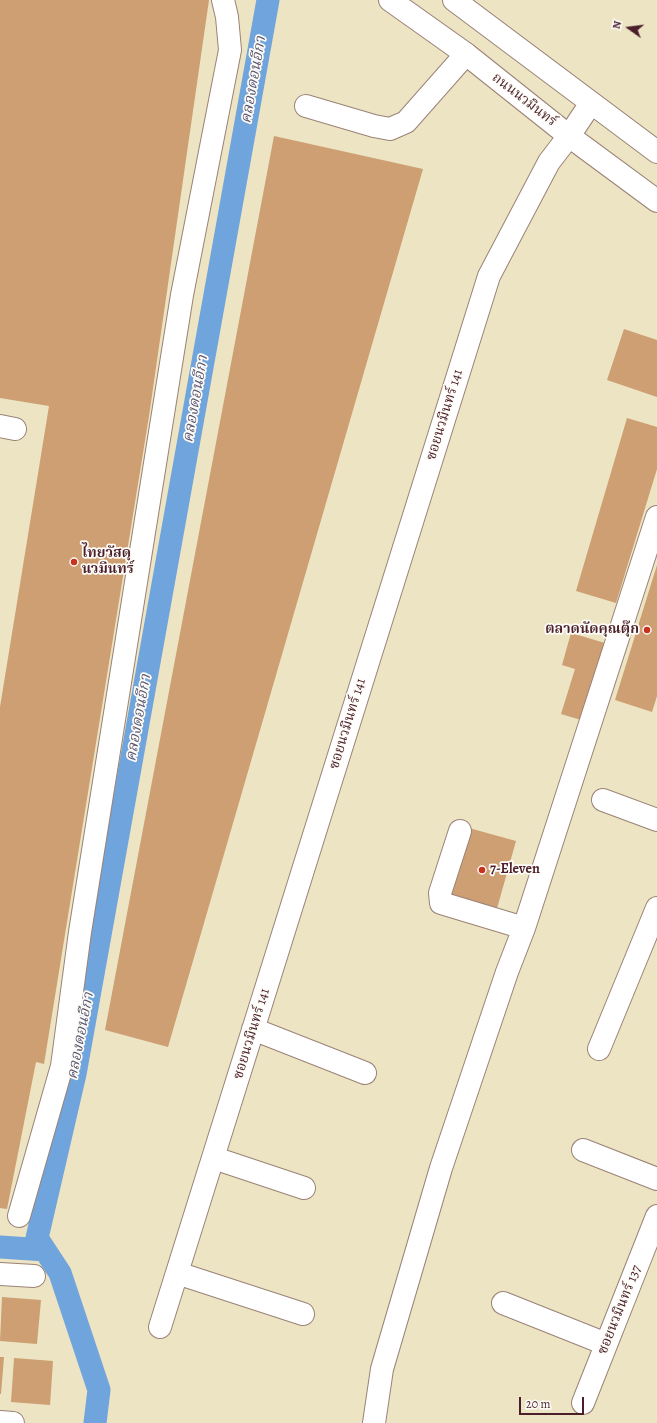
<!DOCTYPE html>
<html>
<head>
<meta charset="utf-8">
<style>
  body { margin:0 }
  #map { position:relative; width:657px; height:1423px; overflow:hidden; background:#ece4c3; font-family:Alegreya,serif }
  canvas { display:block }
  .north { position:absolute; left:609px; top:8px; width:40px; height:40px; -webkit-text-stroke:3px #fdfcf7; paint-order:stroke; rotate:284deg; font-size:11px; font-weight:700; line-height:16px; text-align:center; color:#4a1f2b }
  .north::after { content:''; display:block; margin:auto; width:14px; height:18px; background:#4a1f2b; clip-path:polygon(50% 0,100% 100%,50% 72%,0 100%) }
  .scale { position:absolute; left:519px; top:1397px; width:65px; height:18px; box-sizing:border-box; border:2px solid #4a1f2b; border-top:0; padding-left:5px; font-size:12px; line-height:14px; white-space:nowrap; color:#4a1f2b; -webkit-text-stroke:3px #fdfcf7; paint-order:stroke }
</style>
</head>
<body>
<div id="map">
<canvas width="657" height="1423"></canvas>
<div class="north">N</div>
<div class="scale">20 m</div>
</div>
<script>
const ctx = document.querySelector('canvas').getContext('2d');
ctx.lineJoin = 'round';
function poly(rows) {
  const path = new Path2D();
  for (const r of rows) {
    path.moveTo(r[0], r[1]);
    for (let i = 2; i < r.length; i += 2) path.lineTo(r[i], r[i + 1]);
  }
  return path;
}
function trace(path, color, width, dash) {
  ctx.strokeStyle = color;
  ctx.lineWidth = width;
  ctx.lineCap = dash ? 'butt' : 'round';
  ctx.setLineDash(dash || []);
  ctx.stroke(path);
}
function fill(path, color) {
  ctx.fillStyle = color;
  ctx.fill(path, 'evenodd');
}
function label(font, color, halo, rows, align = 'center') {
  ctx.font = font + ' Alegreya,"Noto Serif Thai",serif';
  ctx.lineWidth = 3.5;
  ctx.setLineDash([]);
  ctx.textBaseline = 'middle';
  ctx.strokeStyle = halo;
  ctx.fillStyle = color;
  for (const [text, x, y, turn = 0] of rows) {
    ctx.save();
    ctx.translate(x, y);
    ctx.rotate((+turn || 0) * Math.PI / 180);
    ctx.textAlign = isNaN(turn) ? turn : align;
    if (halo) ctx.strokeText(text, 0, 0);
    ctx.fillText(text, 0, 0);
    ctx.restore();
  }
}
trace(poly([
  [0,1247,45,1250],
  [95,1423,99,1390,60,1273,37,1238,75,1074,268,0]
]), '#6fa4dc', 23);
fill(poly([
  [0,0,209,0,149,416,44,1064,36,1062,7,1209,0,1208,0,707,49,406,0,398],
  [274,136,423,169,168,1047,105,1030],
  [624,329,657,340,657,397,607,380],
  [627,418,657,427,657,469,616,603,576,591],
  [657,565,657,696,652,712,615,700],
  [571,633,605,643,581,720,561,714,575,669,562,665],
  [469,828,516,841,496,912,449,898],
  [2,1297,41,1300,37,1344,0,1341],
  [0,1357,4,1357,1,1394,0,1394],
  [14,1358,53,1361,50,1405,11,1402]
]), '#cd9f72');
const minor = poly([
  [306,106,374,126,390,129,406,122,466,54],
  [0,426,15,429],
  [603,800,657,820],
  [460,831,440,893,441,903,524,928],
  [253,1029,365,1073],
  [599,1049,657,908],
  [583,1150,657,1179],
  [214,1158,304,1188],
  [19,1216,62,1066,80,932,182,295,230,50,227,17,223,0],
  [177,1273,303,1314],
  [0,1274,34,1276],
  [503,1303,606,1344],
  [160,1327,489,276,549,162,569,136],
  [583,1403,657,1216],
  [0,1422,13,1423],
  [374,1423,382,1369,441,1168,507,972,524,928,657,517]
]);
const major = poly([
  [390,0,466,54,569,136,657,201],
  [454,0,657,152],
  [569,136,591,103]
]);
trace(minor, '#9b8277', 24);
trace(major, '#9b8277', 24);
trace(minor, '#fff', 22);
trace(major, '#fff', 22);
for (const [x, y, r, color] of [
  [74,562,4,"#c8321e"],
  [647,630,4,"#c8321e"],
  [482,870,4,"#c8321e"]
]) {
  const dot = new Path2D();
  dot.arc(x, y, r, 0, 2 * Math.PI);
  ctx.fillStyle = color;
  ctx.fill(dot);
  trace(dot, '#fdfcf7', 1.5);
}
label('14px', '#4a1f2b', '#fdfcf7', [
  ["ถนนนวมินทร์",524,100,38],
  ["ซอยนวมินทร์ 141",445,415,-73],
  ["ซอยนวมินทร์ 141",348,724,-73],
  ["ซอยนวมินทร์ 141",252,1034,-73],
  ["ซอยนวมินทร์ 137",620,1310,-68]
]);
label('bold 14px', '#4a1f2b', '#fdfcf7', [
  ["ไทยวัสดุ",82,554],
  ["นวมินทร์",82,570],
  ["ตลาดนัดคุณตุ๊ก",639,630,"right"],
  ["7-Eleven",490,870]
], 'left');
label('italic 15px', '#595472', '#fdfcf7', [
  ["คลองดอนอีกา",254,80,-80],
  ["คลองดอนอีกา",196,399,-80],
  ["คลองดอนอีกา",139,718,-80],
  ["คลองดอนอีกา",81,1036,-79]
]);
</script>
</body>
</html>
